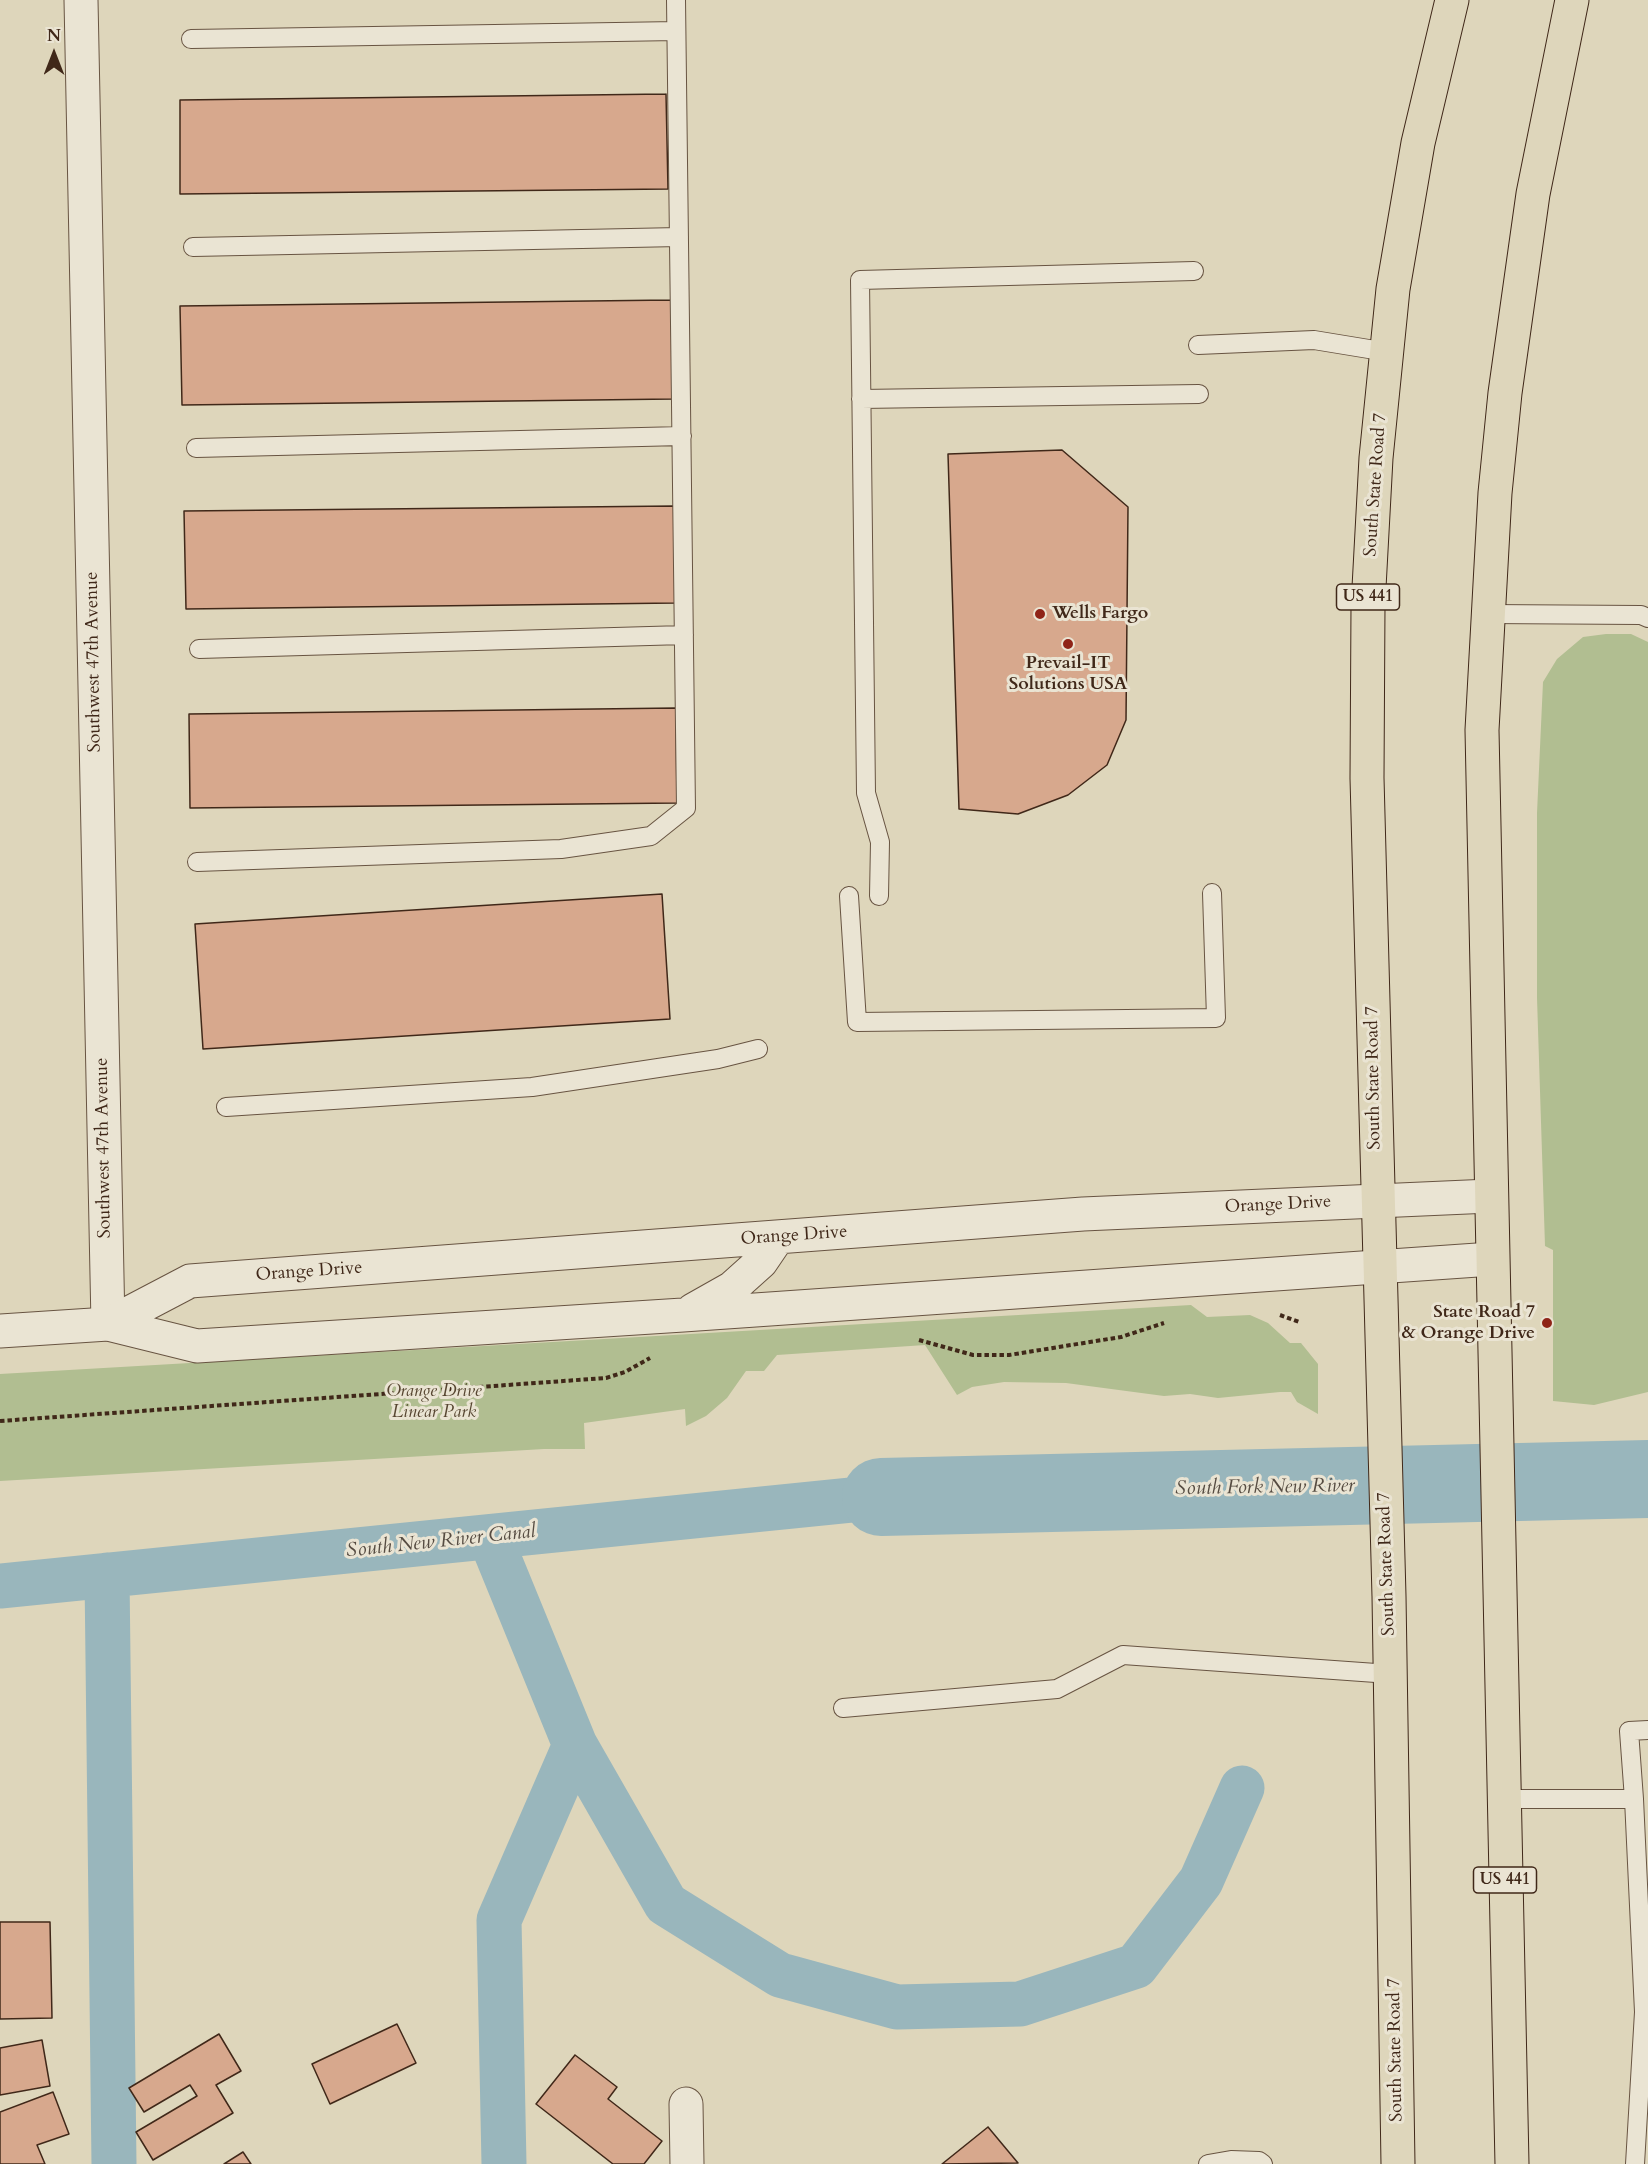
<!DOCTYPE html>
<html>
<head>
<meta charset="utf-8">
<style>
  body { margin:0 }
  #map { position:relative; width:1648px; height:2164px; overflow:hidden; background:#ded6bb; font-family:Cardo,serif }
  canvas { display:block }
  .north { position:absolute; left:24px; top:24px; width:60px; height:60px; -webkit-text-stroke:4px #eae4d3; paint-order:stroke; rotate:0deg; font-size:16px; font-weight:700; line-height:24px; text-align:center; color:#402819 }
  .north::after { content:''; display:block; margin:auto; width:21px; height:27px; background:#402819; clip-path:polygon(50% 0,100% 100%,50% 72%,0 100%) }
</style>
</head>
<body>
<div id="map">
<canvas width="1648" height="2164"></canvas>
<div class="north">N</div>
</div>
<script>
const ctx = document.querySelector('canvas').getContext('2d');
ctx.lineJoin = 'round';
function fill(path, color) {
  ctx.fillStyle = color;
  ctx.fill(path, 'evenodd');
}
function poly(rows) {
  const path = new Path2D();
  for (const r of rows) {
    path.moveTo(r[0], r[1]);
    for (let i = 2; i < r.length; i += 2) path.lineTo(r[i], r[i + 1]);
  }
  return path;
}
function trace(path, color, width, dash) {
  ctx.strokeStyle = color;
  ctx.lineWidth = width;
  ctx.lineCap = dash ? 'butt' : 'round';
  ctx.setLineDash(dash || []);
  ctx.stroke(path);
}
function label(font, color, halo, rows, align = 'center') {
  ctx.font = font + ' Cardo,serif';
  ctx.lineWidth = 6;
  ctx.setLineDash([]);
  ctx.textBaseline = 'middle';
  ctx.strokeStyle = halo;
  ctx.fillStyle = color;
  for (const [text, x, y, turn = 0] of rows) {
    ctx.save();
    ctx.translate(x, y);
    ctx.rotate((+turn || 0) * Math.PI / 180);
    ctx.textAlign = isNaN(turn) ? turn : align;
    if (halo) ctx.strokeText(text, 0, 0);
    ctx.fillText(text, 0, 0);
    ctx.restore();
  }
}
fill(poly([
  [1606,634,1631,634,1648,642,1648,1392,1594,1405,1553,1401,1553,1250,1545,1246,1537,998,1537,813,1543,682,1557,659,1583,637],
  [1191,1305,1207,1317,1250,1315,1268,1323,1290,1343,1301,1343,1318,1364,1318,1414,1297,1402,1291,1392,1280,1392,1218,1398,1190,1394,1164,1396,1066,1383,1004,1382,972,1387,957,1395,925,1345,777,1355,764,1371,746,1371,727,1398,706,1416,686,1426,685,1409,584,1423,585,1449,544,1449,0,1481,0,1374]
]), '#b1be91');
trace(poly([
  [490,1537,575,1745,499,1920,504,2164],
  [107,1575,114,2164],
  [0,1586,881,1497],
  [575,1745,666,1904,780,1975,897,2007,1020,2004,1136,1966,1201,1881,1242,1788]
]), '#99b6bc', 45);
trace(poly([
  [881,1497,1648,1479]
]), '#99b6bc', 78);
const building = poly([
  [666,94,668,189,180,194,180,100,666,94],
  [671,300,673,399,182,405,180,306,671,300],
  [1062,450,1128,507,1126,720,1107,765,1068,795,1018,814,959,809,948,454,1062,450],
  [674,506,675,603,186,609,184,511,674,506],
  [676,708,677,803,190,808,189,714,676,708],
  [662,894,670,1019,203,1049,195,924,662,894],
  [0,1922,50,1922,52,2018,0,2019,0,1922],
  [397,2024,416,2063,330,2104,312,2064,397,2024],
  [219,2034,241,2071,216,2085,233,2113,153,2160,136,2132,197,2096,190,2085,144,2112,129,2088,219,2034],
  [42,2040,50,2086,0,2095,0,2048,42,2040],
  [575,2055,617,2087,608,2099,662,2141,644,2164,613,2164,536,2104,575,2055],
  [53,2092,69,2134,37,2145,45,2164,0,2164,0,2112,53,2092],
  [988,2127,1018,2163,942,2164,988,2127],
  [243,2152,251,2164,224,2164,243,2152]
]);
fill(building, '#d7a88d');
trace(building, '#402819', 1.5);
const service = poly([
  [191,39,676,31],
  [193,247,679,237],
  [1198,345,1314,340,1387,352],
  [861,399,1199,394],
  [196,448,682,436],
  [1487,614,1641,615,1648,618],
  [199,649,684,635],
  [197,862,561,849,651,836,686,808,676,0],
  [849,896,857,1022,1216,1018,1212,893],
  [879,896,880,842,866,793,860,280,1194,271],
  [226,1107,532,1087,718,1059,758,1049],
  [843,1708,1057,1689,1123,1655,1390,1674],
  [1503,1799,1634,1799,1629,1731,1648,1730],
  [1634,1799,1644,2012,1635,2164],
  [1208,2164,1231,2160,1259,2161,1263,2164]
]);
const minor = poly([
  [81,0,108,1324],
  [686,2104,687,2164]
]);
const tertiary = poly([
  [693,1310,732,1288,761,1262,778,1237],
  [108,1324,190,1281,1083,1214,1490,1196],
  [0,1331,108,1324,197,1346,683,1315,1492,1259]
]);
const primary = poly([
  [1398,2164,1389,1596,1367,778,1368,606,1376,458,1393,289,1418,143,1452,0],
  [1512,2164,1482,730,1495,493,1505,393,1533,194,1572,0]
]);
trace(service, '#685442', 20);
trace(minor, '#685442', 35);
trace(tertiary, '#685442', 35);
trace(primary, '#402819', 35);
trace(poly([
  [1280,1315,1299,1322],
  [919,1340,973,1355,1009,1355,1121,1337,1164,1323],
  [0,1421,606,1378,625,1372,650,1358]
]), '#402819', 4, [4.5, 3]);
trace(service, '#eae4d3', 18);
trace(minor, '#eae4d3', 33);
trace(tertiary, '#eae4d3', 33);
trace(primary, '#ded6bb', 33);
for (const [x, y, r, color] of [
  [1040,614,6,"#8f2418"],
  [1068,644,6,"#8f2418"],
  [1547,1323,6,"#8f2418"]
]) {
  const dot = new Path2D();
  dot.arc(x, y, r, 0, 2 * Math.PI);
  ctx.fillStyle = color;
  ctx.fill(dot);
  trace(dot, '#eae4d3', 2);
}
for (const [x, y, w] of [
  [1368,597,63],
  [1505,1880,63]
]) {
  const box = new Path2D();
  box.roundRect(x - w / 2, y - 13, w, 26, 4.5);
  ctx.fillStyle = '#eae4d3';
  ctx.fill(box);
  trace(box, '#402819', 1.5);
}
label('bold 16px', '#402819', null, [
  ["US 441",1368,597],
  ["US 441",1505,1880]
]);
label('18px', '#402819', '#eae4d3', [
  ["South State Road 7",1376,485,-86],
  ["Southwest 47th Avenue",94,662,-91],
  ["South State Road 7",1374,1078,-91],
  ["Southwest 47th Avenue",104,1148,-91],
  ["Orange Drive",1278,1205,-3],
  ["Orange Drive",794,1236,-4],
  ["Orange Drive",309,1272,-4],
  ["South State Road 7",1387,1564,-92],
  ["South State Road 7",1396,2050,-91]
]);
label('bold 18px', '#402819', '#eae4d3', [
  ["Wells Fargo",1052,614],
  ["Prevail-IT",1068,664,"center"],
  ["Solutions USA",1068,685,"center"],
  ["State Road 7",1535,1313,"right"],
  ["& Orange Drive",1535,1334,"right"]
], 'left');
label('italic 18px', '#574631', '#eae4d3', [
  ["Orange Drive",434,1392],
  ["Linear Park",434,1413]
]);
label('italic 20px', '#564c42', '#eae4d3', [
  ["South Fork New River",1265,1488,-1],
  ["South New River Canal",441,1542,-6]
]);
</script>
</body>
</html>
